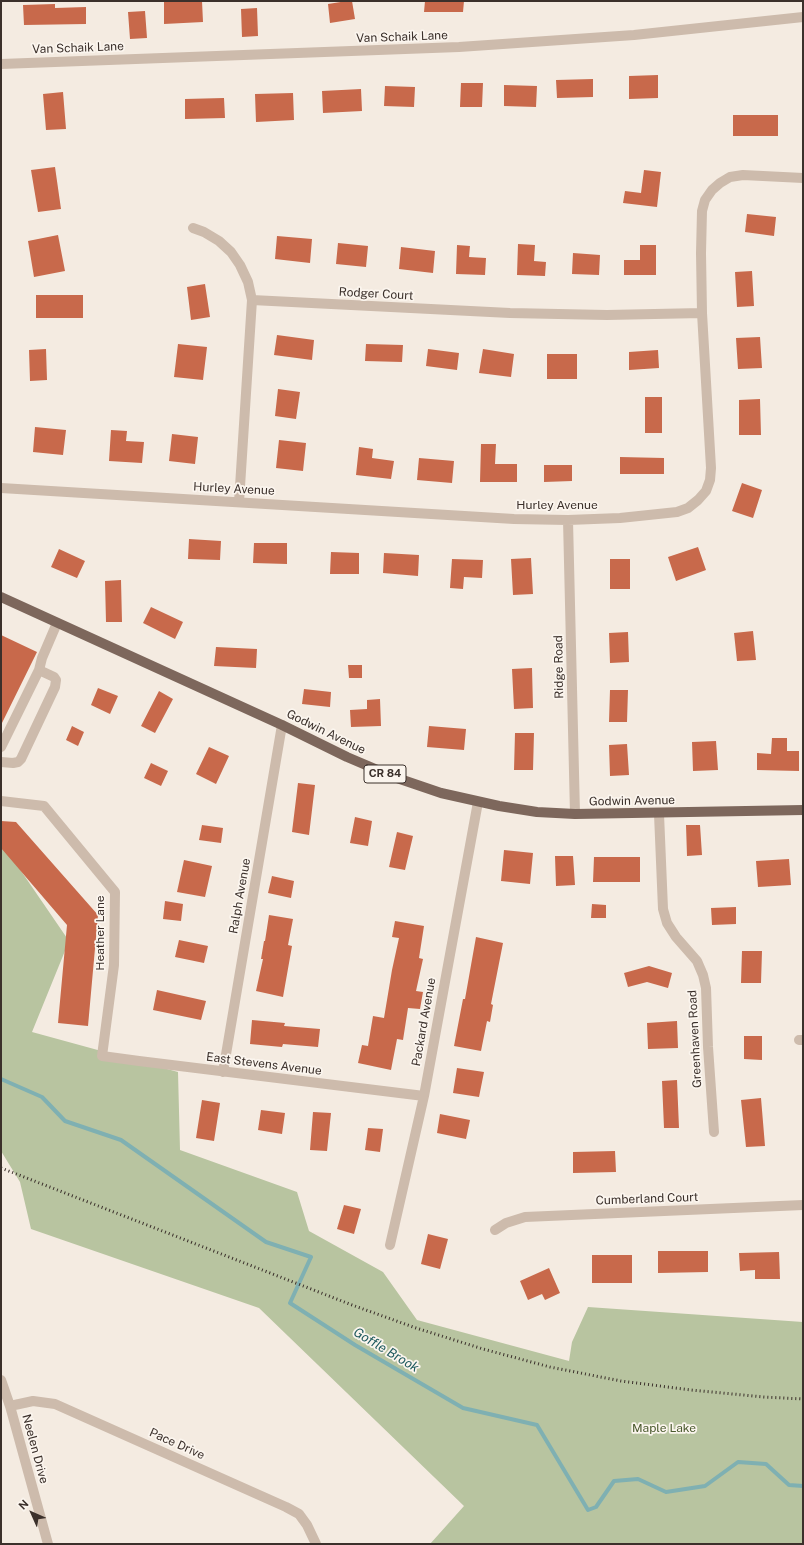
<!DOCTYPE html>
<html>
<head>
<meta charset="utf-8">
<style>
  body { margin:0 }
  #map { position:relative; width:804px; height:1545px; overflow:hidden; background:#f4ebe1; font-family:"Public Sans",sans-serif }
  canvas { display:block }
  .frame { position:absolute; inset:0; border:2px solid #3b302b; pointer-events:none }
  .north { position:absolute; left:12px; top:1493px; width:40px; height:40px; -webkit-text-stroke:3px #fbf5ee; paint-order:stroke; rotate:315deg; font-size:11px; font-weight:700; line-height:16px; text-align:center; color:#3b302b }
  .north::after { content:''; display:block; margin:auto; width:14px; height:18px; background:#3b302b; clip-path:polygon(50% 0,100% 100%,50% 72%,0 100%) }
</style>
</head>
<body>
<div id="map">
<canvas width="804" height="1545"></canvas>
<div class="frame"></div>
<div class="north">N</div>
</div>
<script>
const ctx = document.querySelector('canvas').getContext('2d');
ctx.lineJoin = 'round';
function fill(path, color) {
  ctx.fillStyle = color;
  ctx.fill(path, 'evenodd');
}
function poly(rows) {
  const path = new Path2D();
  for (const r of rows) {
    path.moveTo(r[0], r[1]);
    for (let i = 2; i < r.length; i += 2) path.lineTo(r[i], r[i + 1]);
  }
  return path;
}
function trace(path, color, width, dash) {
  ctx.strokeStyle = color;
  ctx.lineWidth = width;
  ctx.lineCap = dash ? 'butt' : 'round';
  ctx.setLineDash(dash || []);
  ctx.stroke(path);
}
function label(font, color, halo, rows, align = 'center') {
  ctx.font = font + ' "Public Sans",sans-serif';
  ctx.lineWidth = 3.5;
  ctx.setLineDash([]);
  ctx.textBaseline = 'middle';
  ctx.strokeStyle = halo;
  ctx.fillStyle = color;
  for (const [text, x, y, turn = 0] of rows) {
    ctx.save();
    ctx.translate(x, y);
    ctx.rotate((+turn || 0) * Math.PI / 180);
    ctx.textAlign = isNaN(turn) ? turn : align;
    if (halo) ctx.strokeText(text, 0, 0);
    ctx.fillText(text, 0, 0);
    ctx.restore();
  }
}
fill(poly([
  [1,846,6,849,69,941,32,1032,178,1072,180,1150,297,1192,309,1231,383,1272,417,1320,569,1361,572,1342,588,1307,803,1322,803,1544,430,1544,464,1506,259,1308,31,1229,20,1182,1,1151]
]), '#b8c4a0');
trace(poly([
  [1,1079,42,1097,65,1121,121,1140,266,1242,311,1257,290,1303,355,1345,463,1408,537,1425,588,1510,596,1507,614,1481,638,1479,666,1492,705,1486,738,1462,766,1464,789,1485,803,1486]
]), '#7fb0b2', 4);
fill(poly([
  [164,1,202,1,203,22,164,24],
  [347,1,352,1,355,19,330,23,328,4],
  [425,1,464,1,463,12,424,12],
  [55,4,55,8,86,7,86,24,24,25,23,5],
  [257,8,258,36,242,37,241,9],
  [145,11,147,38,130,39,128,12],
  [658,75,658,98,629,99,629,76],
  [593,79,593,97,557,98,556,80],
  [461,83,483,83,482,107,460,107],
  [504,85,537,86,536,107,504,106],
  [385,86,415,87,414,107,384,106],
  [361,89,362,111,323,113,322,91],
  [63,92,66,129,46,130,43,94],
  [293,93,294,120,256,122,255,94],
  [224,98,225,118,185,119,185,99],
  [733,115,778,115,778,136,733,136],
  [55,167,61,209,38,212,31,170],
  [644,170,661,172,657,207,623,203,625,191,641,193],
  [747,214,776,217,774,236,745,232],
  [58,235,65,271,34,277,28,241],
  [277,236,312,239,310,263,275,259],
  [338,243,368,246,366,267,336,264],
  [518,244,535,245,534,261,546,262,545,276,517,275],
  [457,245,470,246,469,257,486,258,485,275,456,274],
  [640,245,656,245,656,275,624,275,624,260,640,260],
  [401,247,435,251,433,273,399,269],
  [573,253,600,255,599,275,572,274],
  [752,271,754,306,737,307,735,272],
  [205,284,210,317,191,320,187,287],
  [36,295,83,295,83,318,36,318],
  [277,335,314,340,312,360,274,355],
  [760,337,762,368,738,369,736,338],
  [178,344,207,347,203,380,174,377],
  [366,344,403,345,402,362,365,361],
  [46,349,47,380,30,381,29,350],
  [428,349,459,353,457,370,426,366],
  [483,349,514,354,511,377,479,373],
  [658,350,659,368,629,370,629,352],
  [547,354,577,354,577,379,547,379],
  [278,389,300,392,296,419,275,416],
  [645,397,662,397,662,433,645,433],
  [760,399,761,435,739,435,739,400],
  [35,427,66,430,63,455,33,452],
  [111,430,127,431,126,441,144,442,142,463,109,461],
  [172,434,198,437,195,464,169,461],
  [279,440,306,443,303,471,276,468],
  [481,444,496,444,495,464,517,464,517,482,480,482],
  [359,447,373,449,372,458,394,461,391,479,356,475],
  [620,457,664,458,664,474,620,474],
  [419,458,454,461,452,483,417,480],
  [544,465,572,465,572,481,544,482],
  [742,483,762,490,753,518,732,511],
  [189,539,221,541,220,560,188,559],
  [254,543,287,543,287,564,253,563],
  [698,547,706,570,676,581,668,557],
  [59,549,85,561,77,578,51,567],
  [331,552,359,553,359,574,330,574],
  [384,553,419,555,418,576,383,573],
  [531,558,533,594,513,595,511,559],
  [452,559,483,560,482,578,464,577,463,589,450,588],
  [610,559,630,559,630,589,610,589],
  [121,580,122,622,106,622,105,581],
  [151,607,183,622,175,639,143,623],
  [753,631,756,660,737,661,734,633],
  [628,632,629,662,610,663,609,633],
  [1,635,37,652,1,725],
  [216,647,257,649,256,668,214,666],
  [348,665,362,665,362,678,349,678],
  [532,668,533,708,514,709,512,669],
  [98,688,118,696,110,714,91,705],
  [304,689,331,692,330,707,302,704],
  [610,690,628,690,627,722,609,722],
  [159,691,173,699,155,733,141,726],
  [380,699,381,726,351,727,350,710,367,709,367,700],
  [72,726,84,732,78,746,66,740],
  [429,726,466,729,464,750,427,747],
  [515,733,534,733,533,770,514,770],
  [772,738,787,738,787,751,799,751,799,771,757,770,757,753,771,754],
  [716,741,718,770,693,771,692,742],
  [627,744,629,775,610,776,609,745],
  [209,747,229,756,216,784,196,774],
  [151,763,168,771,161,786,144,778],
  [298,783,315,785,309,835,292,832],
  [355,817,372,821,368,846,350,843],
  [1,821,16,822,98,915,88,1026,58,1023,67,925,1,848],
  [202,825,223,828,221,843,199,840],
  [686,825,700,825,702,855,687,856],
  [397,832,413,836,405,870,389,867],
  [504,850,533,853,530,884,501,881],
  [555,856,573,856,575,885,556,886],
  [594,857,640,857,640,882,593,882],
  [789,859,791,885,758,887,756,861],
  [184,860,212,866,205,897,177,892],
  [272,876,294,881,291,898,268,893],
  [165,901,183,904,181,921,163,919],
  [592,904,606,905,606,918,591,918],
  [736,907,736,924,712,925,711,908],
  [269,915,293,919,288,945,292,946,283,997,256,991,263,959,261,959,264,941,265,941],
  [395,921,424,926,419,958,423,959,416,991,423,992,420,1009,408,1008,403,1040,397,1039,391,1070,358,1063,362,1045,368,1046,373,1016,384,1018,392,970,399,938,392,937],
  [476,937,503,943,491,1004,493,1005,490,1022,487,1021,481,1051,454,1046,463,999,465,999],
  [179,940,208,946,204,963,175,957],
  [742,951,762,951,761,983,741,983],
  [649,966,672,973,668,988,647,982,628,987,624,973],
  [157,990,206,1001,201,1020,153,1010],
  [252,1020,285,1023,284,1026,320,1029,318,1047,283,1044,282,1047,250,1044],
  [677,1021,678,1048,648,1049,647,1023],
  [744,1036,762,1036,762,1060,744,1059],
  [457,1068,484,1072,479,1097,453,1093],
  [677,1080,679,1128,664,1128,662,1081],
  [761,1098,765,1146,746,1147,741,1100],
  [202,1100,220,1103,214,1141,196,1138],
  [261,1110,285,1113,282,1134,258,1130],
  [313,1112,331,1113,327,1151,310,1150],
  [440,1114,470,1120,466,1139,437,1133],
  [368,1128,383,1129,380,1152,365,1150],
  [615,1151,616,1172,573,1173,573,1152],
  [344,1205,361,1209,354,1234,337,1229],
  [428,1234,448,1239,440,1269,421,1264],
  [658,1251,708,1251,708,1272,658,1273],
  [779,1252,780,1279,755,1279,755,1270,740,1271,739,1253],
  [592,1255,632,1255,632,1283,592,1283],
  [549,1268,560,1293,545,1300,542,1294,528,1300,520,1281]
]), '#c8694b');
trace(poly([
  [1,64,459,47,634,35,803,17],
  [193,228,204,232,219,241,231,252,240,265,248,282,252,300,239,502],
  [252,300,510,313,607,315,702,313],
  [1,488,514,519,568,520,620,518,677,512,688,508,698,500,706,491,710,480,711,468,702,313,701,253,702,211,705,200,712,190,720,183,730,177,743,175,803,178],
  [568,520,575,814],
  [1,747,39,670,42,658,57,623],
  [1,762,13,763,18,762,21,759,55,687,56,680,54,677,39,670],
  [1,801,44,806,115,892,114,965,102,1056,139,1061,424,1096],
  [659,814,663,909,667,923,676,937,697,961,703,975,706,988,708,1047,714,1132],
  [799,1040,803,1040],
  [223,1072,282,725],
  [495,1230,506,1223,525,1217,803,1205],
  [390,1245,424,1096,478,802],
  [1,1380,10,1406,48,1544],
  [10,1406,33,1401,55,1404,286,1507,299,1514,307,1525,316,1544]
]), '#cdbbac', 10);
trace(poly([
  [1,597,282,725,347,757,394,777,441,793,499,806,537,812,575,814,803,810]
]), '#7d675c', 10);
trace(poly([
  [1,1168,352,1305,416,1328,483,1349,550,1367,621,1381,691,1390,764,1397,803,1399]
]), '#3b302b', 3, [1, 3]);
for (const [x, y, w] of [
  [385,774,42]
]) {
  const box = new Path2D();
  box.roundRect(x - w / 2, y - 9, w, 18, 3);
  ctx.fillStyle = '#fbf5ee';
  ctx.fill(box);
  trace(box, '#3b302b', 1);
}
label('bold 11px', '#3b302b', null, [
  ["CR 84",385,774]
]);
label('12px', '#3b302b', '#fbf5ee', [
  ["Van Schaik Lane",402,37,-2],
  ["Van Schaik Lane",78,48,-2],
  ["Rodger Court",376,294,3],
  ["Hurley Avenue",234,489,3],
  ["Hurley Avenue",557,505],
  ["Ridge Road",559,667,-91],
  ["Godwin Avenue",326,732,26],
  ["Godwin Avenue",632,801,-1],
  ["Ralph Avenue",240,896,-80],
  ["Heather Lane",100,933,-90],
  ["Packard Avenue",424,1022,-80],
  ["Greenhaven Road",695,1039,-93],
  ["East Stevens Avenue",264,1064,7],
  ["Cumberland Court",647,1199,-2],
  ["Pace Drive",177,1444,24],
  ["Neelen Drive",35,1449,75]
]);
label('12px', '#4a5a2e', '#fbf5ee', [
  ["Maple Lake",664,1428]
]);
label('italic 13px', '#1f5a5e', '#fbf5ee', [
  ["Goffle Brook",386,1350,31]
]);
</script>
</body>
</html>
